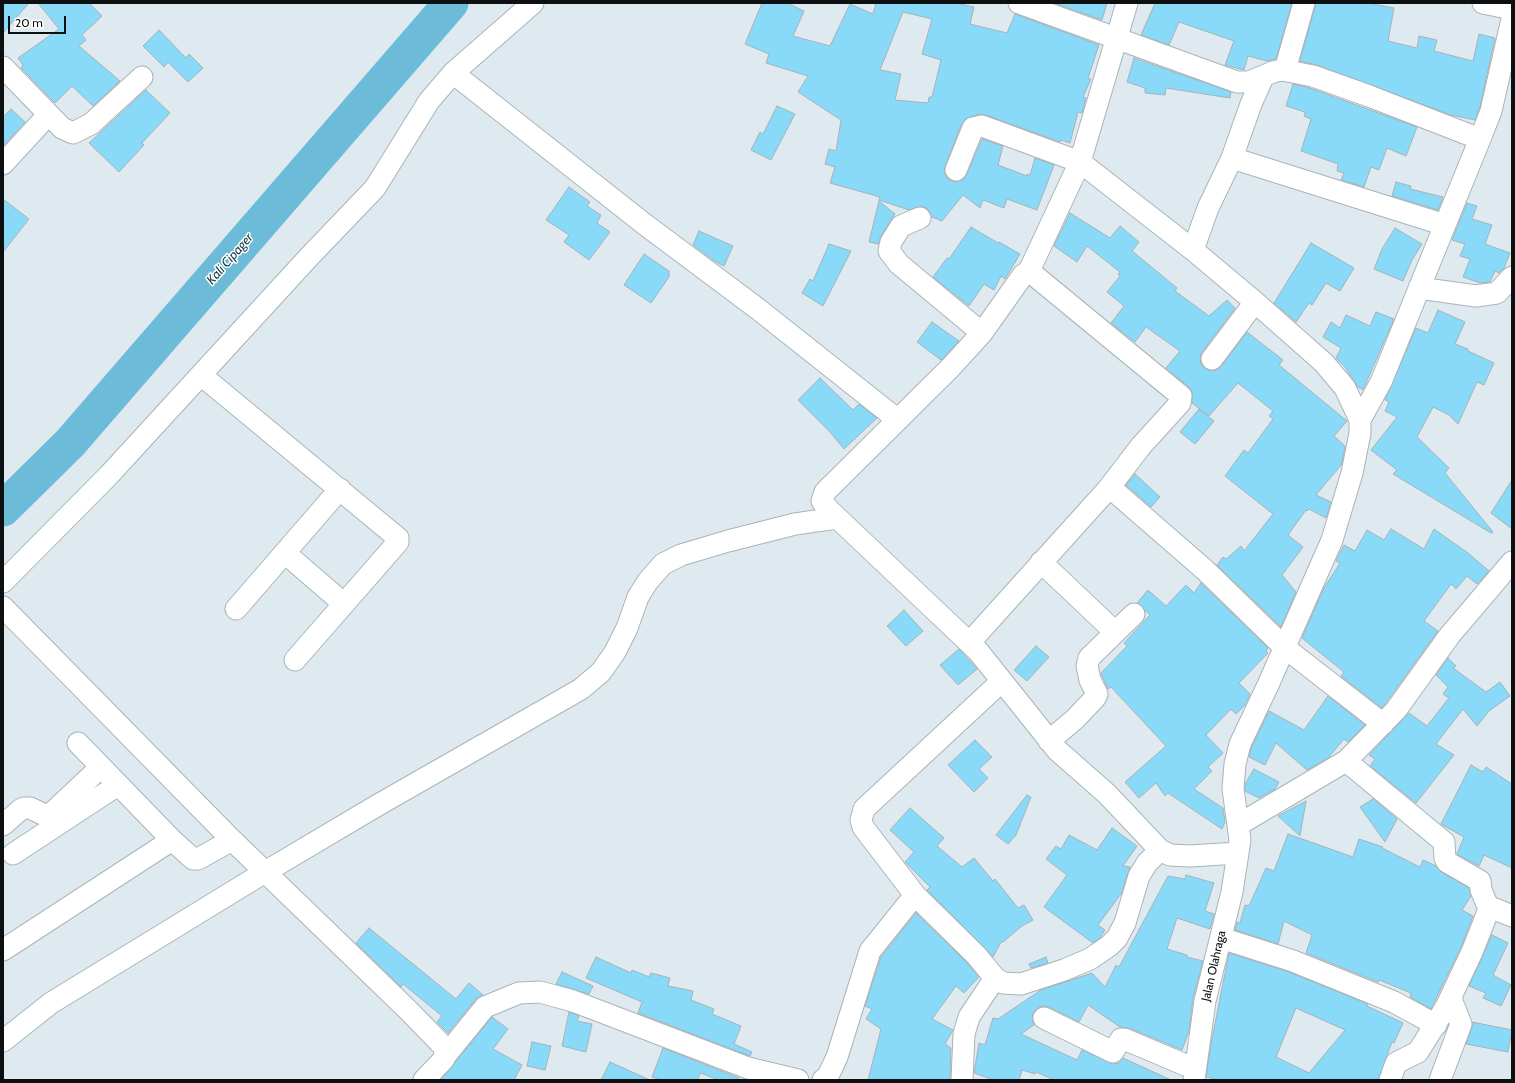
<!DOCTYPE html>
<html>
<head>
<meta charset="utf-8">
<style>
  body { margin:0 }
  #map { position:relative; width:1515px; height:1083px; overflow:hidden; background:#deeaef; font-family:Cabin,sans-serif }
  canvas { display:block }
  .frame { position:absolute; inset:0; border:4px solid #0c1011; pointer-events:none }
  .scale { position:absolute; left:8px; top:16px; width:58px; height:18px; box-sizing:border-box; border:2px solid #0c1011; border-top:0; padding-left:5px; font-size:12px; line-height:14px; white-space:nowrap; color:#0c1011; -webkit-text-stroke:3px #fff; paint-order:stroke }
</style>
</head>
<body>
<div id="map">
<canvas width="1515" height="1083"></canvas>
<div class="frame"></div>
<div class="scale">20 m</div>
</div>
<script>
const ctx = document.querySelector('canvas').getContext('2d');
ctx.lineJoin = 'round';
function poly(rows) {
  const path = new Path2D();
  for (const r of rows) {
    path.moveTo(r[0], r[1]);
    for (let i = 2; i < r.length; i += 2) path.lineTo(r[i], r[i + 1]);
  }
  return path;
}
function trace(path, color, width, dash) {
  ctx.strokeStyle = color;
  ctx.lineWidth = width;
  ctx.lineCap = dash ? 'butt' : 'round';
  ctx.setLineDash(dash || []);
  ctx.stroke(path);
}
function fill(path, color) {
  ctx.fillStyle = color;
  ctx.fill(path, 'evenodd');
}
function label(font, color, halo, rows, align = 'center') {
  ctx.font = font + ' Cabin,sans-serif';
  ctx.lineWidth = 3;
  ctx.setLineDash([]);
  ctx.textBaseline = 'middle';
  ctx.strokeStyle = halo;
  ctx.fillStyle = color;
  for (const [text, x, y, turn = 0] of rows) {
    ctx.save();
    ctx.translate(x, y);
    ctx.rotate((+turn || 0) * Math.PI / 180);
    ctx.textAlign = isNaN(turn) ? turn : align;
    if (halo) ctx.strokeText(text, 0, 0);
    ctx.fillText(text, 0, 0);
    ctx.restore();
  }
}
trace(poly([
  [3,509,70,443,451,3]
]), '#6bbbd9', 35);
const building = poly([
  [3,3,29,3,3,33,3,3],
  [38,3,89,3,102,16,82,35,86,40,79,46,120,81,93,106,72,86,55,103,21,68,23,65,18,58,59,29,38,3],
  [762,3,787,3,804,11,793,36,830,46,850,4,873,14,876,3,956,3,974,7,970,24,1007,33,1015,14,1099,45,1088,78,1091,79,1083,97,1086,98,1082,113,1078,112,1070,143,1061,140,1060,142,986,115,979,114,966,119,962,123,945,166,944,172,947,178,951,181,957,182,963,180,967,174,982,139,1003,146,998,165,1027,176,1027,174,1030,175,1035,158,1054,165,1037,210,1007,199,1004,208,983,200,980,208,963,195,942,221,932,217,928,209,922,206,909,210,879,200,880,197,830,183,835,167,825,164,829,149,836,151,841,120,798,92,808,76,766,63,769,54,745,44,762,3],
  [903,12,932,19,922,54,941,60,932,97,929,97,928,103,895,100,901,74,880,70,903,12],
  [1054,3,1107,3,1102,20,1054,3],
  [1155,3,1292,3,1276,59,1267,61,1248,56,1244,70,1225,65,1234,41,1179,22,1169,45,1141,35,1155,3],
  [1316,3,1368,3,1394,8,1388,41,1417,48,1419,36,1437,40,1434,51,1473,61,1479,34,1495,38,1480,107,1475,120,1451,115,1317,65,1300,61,1316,3],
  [159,30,186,58,189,54,203,68,188,82,168,62,164,67,143,46,159,30],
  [1134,58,1231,92,1230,98,1166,88,1165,95,1145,93,1145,88,1127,82,1134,58],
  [1293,84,1310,88,1417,127,1406,156,1387,148,1379,170,1371,167,1364,187,1341,180,1344,173,1337,171,1338,164,1301,151,1311,119,1304,116,1305,112,1286,106,1293,84],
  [146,90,170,113,142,143,144,145,119,172,89,143,146,90],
  [777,106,795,114,771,160,751,150,760,132,763,134,777,106],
  [11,109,25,122,3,146,3,117,11,109],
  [1396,182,1411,186,1410,189,1443,197,1438,210,1392,196,1396,182],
  [569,187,590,202,587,206,601,215,597,223,610,232,589,260,564,242,569,235,546,220,569,187],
  [3,199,29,219,3,252,3,199],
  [879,201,895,214,881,236,878,244,869,242,879,201],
  [1467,203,1477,206,1472,219,1492,225,1485,244,1510,253,1504,268,1499,273,1495,271,1490,282,1480,283,1463,277,1470,259,1460,256,1465,244,1452,240,1467,203],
  [1070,213,1110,238,1120,226,1139,242,1132,251,1177,288,1175,291,1209,316,1227,300,1235,308,1202,352,1200,358,1201,364,1204,368,1211,371,1217,370,1221,367,1247,332,1283,360,1279,365,1347,421,1334,436,1345,446,1342,464,1316,495,1331,502,1326,518,1309,509,1307,511,1306,510,1288,535,1303,547,1282,575,1296,592,1281,627,1217,565,1223,557,1226,559,1241,546,1244,551,1273,514,1225,476,1244,450,1248,453,1273,419,1269,416,1273,411,1238,383,1209,416,1192,403,1192,392,1189,387,1166,368,1180,351,1146,327,1135,342,1111,323,1124,306,1107,292,1120,276,1118,274,1120,272,1087,246,1077,262,1054,246,1070,213],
  [971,227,998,243,999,242,1020,254,1005,279,1001,276,994,290,984,284,969,306,933,277,947,258,949,259,971,227],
  [1395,228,1422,244,1412,260,1403,281,1374,269,1382,249,1395,228],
  [699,231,733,246,724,266,716,262,693,245,699,231],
  [1311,243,1354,268,1340,291,1326,283,1312,305,1309,303,1296,322,1274,303,1311,243],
  [829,244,851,251,823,306,802,293,810,279,813,281,829,244],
  [644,254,669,271,669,277,651,303,624,285,644,254],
  [1438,310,1465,322,1455,344,1468,349,1468,351,1494,363,1484,385,1477,382,1458,424,1449,415,1433,407,1417,437,1449,468,1445,473,1493,532,1491,533,1393,474,1397,470,1371,450,1397,417,1385,411,1389,402,1385,400,1416,328,1428,333,1438,310],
  [1376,312,1394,319,1363,390,1358,387,1345,367,1336,358,1341,348,1323,337,1331,322,1340,328,1346,315,1370,326,1376,312],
  [932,322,959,341,941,360,917,342,932,322],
  [820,378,853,410,859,404,877,418,844,449,830,432,798,400,820,378],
  [1199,409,1214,421,1195,444,1180,432,1199,409],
  [1135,474,1160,497,1151,507,1126,485,1135,474],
  [1512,480,1512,529,1491,513,1512,480],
  [1391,529,1424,549,1434,529,1468,553,1489,571,1477,584,1467,576,1456,589,1451,584,1424,621,1438,631,1382,708,1341,676,1344,672,1302,638,1324,588,1340,563,1336,561,1344,545,1355,551,1367,530,1384,540,1391,529],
  [1201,583,1268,648,1266,651,1268,653,1239,683,1250,694,1245,705,1236,714,1231,709,1206,735,1223,753,1208,767,1212,771,1194,789,1223,808,1225,822,1222,829,1168,793,1165,796,1156,783,1139,798,1125,782,1166,746,1111,687,1108,689,1101,673,1127,646,1124,643,1150,615,1137,603,1148,590,1166,606,1186,585,1194,593,1201,583],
  [904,610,923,631,906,646,887,626,904,610],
  [1036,646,1049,657,1027,681,1014,670,1036,646],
  [959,649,977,669,958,685,940,665,959,649],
  [1448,658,1456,666,1453,668,1486,692,1500,682,1510,696,1489,711,1477,726,1463,709,1436,744,1454,755,1416,803,1370,766,1375,759,1369,755,1409,713,1427,726,1449,698,1443,694,1448,687,1436,675,1448,658],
  [1328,696,1365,725,1348,742,1344,739,1328,758,1307,770,1276,743,1265,765,1249,757,1251,748,1269,711,1304,730,1328,696],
  [975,740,992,757,979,769,988,778,974,792,948,765,975,740],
  [1471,765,1483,772,1486,767,1512,784,1512,868,1484,855,1479,866,1457,854,1464,837,1441,824,1471,765],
  [1254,769,1279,782,1275,789,1259,798,1245,791,1245,784,1254,769],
  [1027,795,1031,797,1016,835,1008,844,996,835,1027,795],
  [1373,799,1397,819,1385,842,1360,807,1373,799],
  [1306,801,1300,836,1278,816,1306,801],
  [910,808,944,838,937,846,962,867,974,858,993,881,995,879,1018,908,1024,905,1033,920,1022,926,1003,942,1001,942,993,957,927,890,930,887,905,862,914,852,890,830,910,808],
  [1112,828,1137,846,1123,866,1130,867,1121,894,1098,925,1105,930,1099,939,1093,943,1044,907,1067,875,1046,859,1056,846,1061,849,1069,835,1097,850,1112,828],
  [1288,834,1353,857,1359,839,1383,847,1382,848,1420,867,1423,860,1436,866,1441,872,1469,888,1471,896,1462,910,1473,916,1461,947,1431,1009,1410,997,1411,993,1379,980,1378,982,1306,953,1312,935,1284,921,1278,944,1235,930,1237,922,1240,923,1245,905,1249,906,1266,868,1274,871,1288,834],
  [1186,875,1214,883,1205,911,1214,914,1210,929,1177,918,1167,949,1187,955,1187,957,1203,961,1193,998,1189,1031,1182,1050,1129,1028,1120,1027,1088,1005,1079,1022,1049,1007,1043,1006,1038,1008,1033,1013,1032,1019,1034,1025,1021,1034,1077,1060,1082,1050,1113,1064,1119,1063,1123,1058,1171,1080,1054,1080,1036,1072,1035,1074,1022,1070,1019,1080,994,1080,974,1073,979,1043,985,1045,993,1018,998,1019,1041,990,1092,973,1105,987,1116,965,1119,967,1168,876,1185,879,1186,875],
  [916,913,967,963,979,977,964,993,956,986,932,1019,953,1030,945,1044,951,1048,950,1080,868,1080,881,1029,866,1019,872,1009,865,1006,881,957,916,913],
  [369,928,456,999,469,983,483,995,476,999,448,1033,437,1022,442,1016,403,984,401,987,356,943,369,928],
  [1492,935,1508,943,1493,975,1511,985,1501,1006,1483,998,1486,993,1469,986,1492,935],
  [1229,953,1289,972,1368,1004,1367,1006,1403,1023,1394,1043,1392,1042,1378,1080,1220,1080,1206,1077,1211,1044,1229,953],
  [1296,1008,1345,1030,1309,1073,1276,1057,1296,1008],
  [596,957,631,973,632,970,649,977,651,973,670,978,668,986,693,991,691,1000,714,1009,712,1014,741,1026,734,1044,752,1052,750,1056,638,1013,642,1002,586,978,596,957],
  [1046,957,1048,963,1031,968,1029,964,1046,957],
  [562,972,593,986,589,994,556,984,562,972],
  [569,1012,579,1016,577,1021,592,1024,586,1052,562,1046,569,1012],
  [492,1017,508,1029,493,1049,522,1065,514,1080,441,1080,492,1017],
  [1472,1022,1512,1030,1508,1052,1466,1044,1472,1028,1472,1022],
  [532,1042,551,1046,545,1070,527,1066,532,1042],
  [663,1048,739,1078,738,1080,719,1080,700,1073,698,1080,661,1080,652,1077,663,1048],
  [610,1062,650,1080,601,1080,610,1062]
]);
fill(building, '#89d9f8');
trace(building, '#a6b2b7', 1);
const minor = poly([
  [1019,3,1237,82,1249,82,1273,72,1282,70,1313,76,1369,96,1480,139],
  [1127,3,1080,162,1029,271,1023,275,982,333,951,367,825,492,822,501,829,510,978,651,1057,750,1107,794,1160,850,1170,855,1190,856,1238,853],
  [1483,3,1512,9],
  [3,67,62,128,73,133,91,124,142,77],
  [1285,70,1304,3],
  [453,73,643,223,758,309,898,420],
  [1232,158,1445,225],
  [3,164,48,115],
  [956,170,973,128,982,126,1080,162,1193,250,1255,302,1324,363,1345,388,1360,420,1360,433,1352,473,1332,540,1268,685,1240,744,1235,764,1233,789,1240,840,1232,892,1205,1001,1194,1080],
  [920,218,901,226,891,242,889,251,899,264,982,333],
  [1193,250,1208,208,1232,158,1251,104,1263,77],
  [1029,271,1181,396,1180,403,1141,446,1108,489],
  [1419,288,1476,296,1497,293,1512,277],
  [1212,359,1255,302],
  [201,375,398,538,398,542,295,660],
  [1360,420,1381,382,1480,139,1491,111,1512,19],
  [285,553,344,604],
  [1041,562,1115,632],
  [3,582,109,475,308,258,375,188,429,101,453,73,533,3],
  [3,607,232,840,408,1010,445,1048,444,1059,424,1080],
  [236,609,340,489],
  [970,642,1108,489,1113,490,1205,570,1284,647,1383,724],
  [1049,741,1075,719,1095,698,1097,694,1090,680,1087,666,1089,658,1134,614],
  [78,743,172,840,193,859,198,859,232,840],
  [1346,761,1444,842,1445,858,1447,862,1480,881,1481,890,1489,909,1472,952,1446,1007,1418,1052,1396,1063,1390,1080],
  [3,825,20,810,24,808,30,808,47,816,51,814,101,767],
  [1238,825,1346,761,1396,710,1450,635,1512,562],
  [13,854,118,785],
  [915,895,863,827,861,820,864,809,1002,681],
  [1489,909,1495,909,1512,916],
  [1221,938,1293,961,1394,1002,1436,1025],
  [3,950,172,840],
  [1044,1018,1113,1052,1121,1039,1124,1039,1195,1069],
  [3,1041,51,1003,265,872,378,805,581,689,601,672,615,652,627,628,638,597,648,581,663,564,681,555,728,541,795,524,837,518],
  [446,1055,485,1007,519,993,540,992,573,1001,748,1068,798,1080],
  [823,1080,828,1076,837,1057,870,951,915,895,976,955,995,978,1003,983,1021,984,1064,970,1090,959,1109,946,1117,938,1125,923,1139,876,1147,863,1160,850],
  [962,1080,964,1034,969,1017,995,978],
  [1440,1080,1461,1024,1451,999]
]);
trace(minor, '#a9b4b9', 23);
trace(minor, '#fff', 21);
label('12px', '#0c1011', '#fff', [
  ["Jalan Olahraga",1214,966,-77]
]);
label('italic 13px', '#163b48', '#fff', [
  ["Kali Cipager",230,259,-49]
]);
</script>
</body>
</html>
